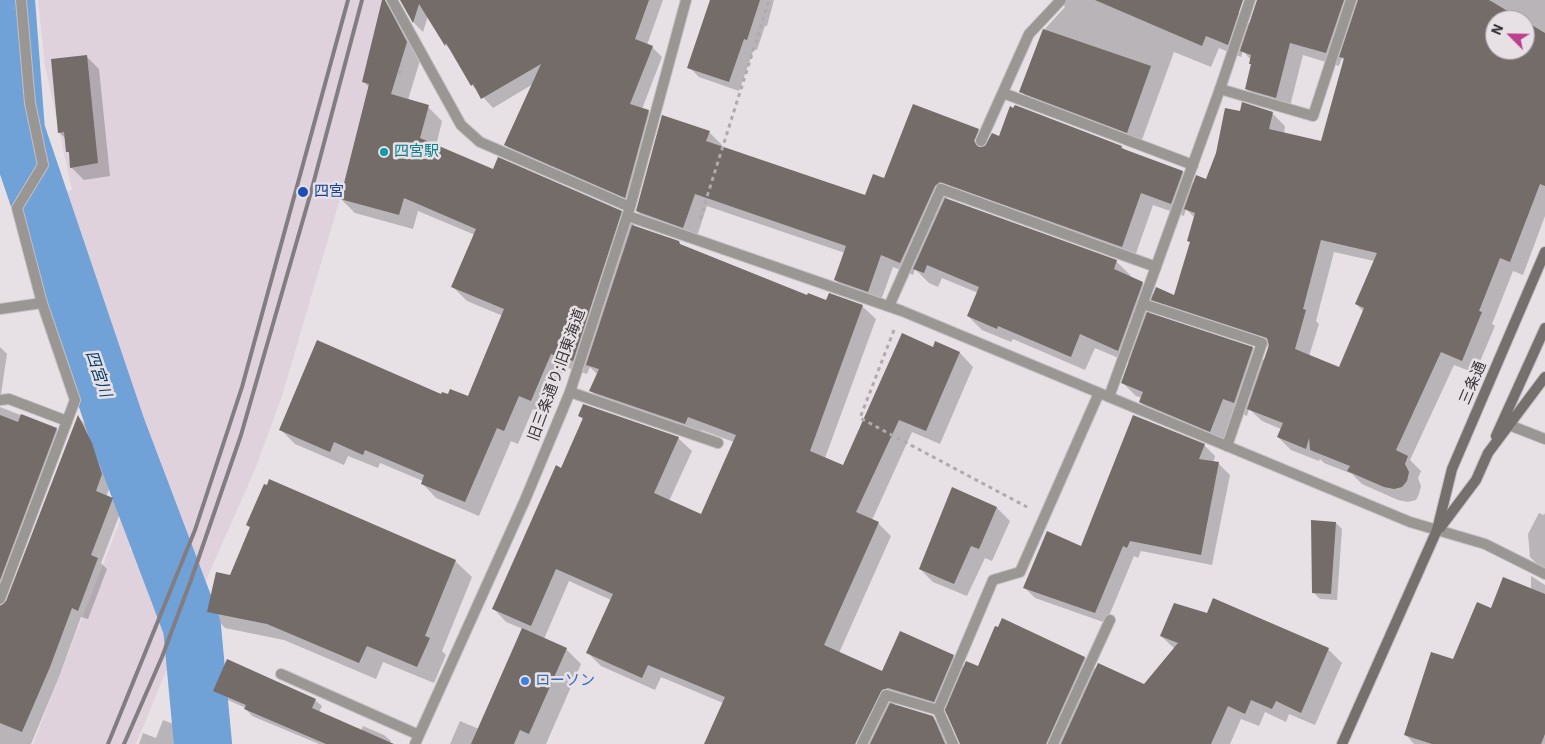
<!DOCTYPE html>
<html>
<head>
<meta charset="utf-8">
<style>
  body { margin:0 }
  #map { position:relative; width:1545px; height:744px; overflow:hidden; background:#e7e1e6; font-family:"IBM Plex Sans",sans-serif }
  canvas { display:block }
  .north { position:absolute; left:1485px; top:10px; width:50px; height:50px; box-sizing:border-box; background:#e7e1e6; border:1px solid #a19ca0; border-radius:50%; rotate:293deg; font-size:14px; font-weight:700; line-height:20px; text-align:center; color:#383537 }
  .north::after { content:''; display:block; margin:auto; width:18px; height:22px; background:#bd3f8e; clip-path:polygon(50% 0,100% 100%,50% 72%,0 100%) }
</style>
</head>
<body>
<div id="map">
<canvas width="1545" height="744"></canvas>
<div class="north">N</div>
</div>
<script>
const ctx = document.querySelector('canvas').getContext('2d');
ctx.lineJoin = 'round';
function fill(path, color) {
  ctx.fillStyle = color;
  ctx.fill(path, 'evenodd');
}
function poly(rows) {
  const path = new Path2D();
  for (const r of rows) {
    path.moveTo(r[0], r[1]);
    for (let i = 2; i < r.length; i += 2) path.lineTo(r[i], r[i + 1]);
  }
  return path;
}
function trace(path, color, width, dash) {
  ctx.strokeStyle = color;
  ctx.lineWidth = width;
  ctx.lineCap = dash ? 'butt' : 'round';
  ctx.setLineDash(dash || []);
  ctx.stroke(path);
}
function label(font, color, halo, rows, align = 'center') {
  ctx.font = font + ' "IBM Plex Sans","Noto Sans JP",sans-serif';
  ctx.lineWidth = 5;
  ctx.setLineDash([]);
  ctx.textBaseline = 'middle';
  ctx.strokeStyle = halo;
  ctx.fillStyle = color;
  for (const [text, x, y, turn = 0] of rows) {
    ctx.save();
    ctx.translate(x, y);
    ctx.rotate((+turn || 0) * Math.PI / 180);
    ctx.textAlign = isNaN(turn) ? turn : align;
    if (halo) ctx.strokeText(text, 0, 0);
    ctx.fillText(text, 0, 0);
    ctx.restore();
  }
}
fill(poly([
  [38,0,382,0,369,84,339,202,282,396,254,472,199,596,171,537,143,440,76,266,52,196,72,190,45,66],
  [127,503,137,505,130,550,152,554,160,570,181,635,136,744,33,744]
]), '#dfd2dd');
fill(poly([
  [401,0,663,0,647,45,652,47,662,57,642,109,648,111,659,122,636,207,516,155,505,145,533,84,493,108,472,85,452,52,446,45,428,16,423,32,414,23],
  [711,0,774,0,767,26,765,26,757,50,754,49,739,91,699,77,689,67],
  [1053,0,1210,0,1238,12,1250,24,1267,0,1545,0,1545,216,1523,275,1513,271,1492,324,1495,326,1475,373,1454,365,1410,460,1421,471,1418,478,1421,486,1419,494,1416,500,1408,502,1398,500,1362,484,1352,474,1324,463,1320,459,1319,461,1291,450,1278,437,1281,429,1262,421,1249,409,1247,416,1236,411,1223,444,1153,415,1140,402,1142,398,1136,396,1123,383,1130,363,1095,348,1085,370,1013,339,1011,342,982,330,968,316,978,293,942,278,938,287,929,283,915,269,913,275,893,267,880,303,848,292,835,280,845,253,707,206,696,239,650,224,637,211,709,132,722,145,721,147,866,197,885,180,978,130,989,141,1000,138,1122,147,1127,152,1183,172,1195,184,1209,181,1240,113,1272,113,1285,126,1284,133,1322,142,1344,60,1342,58,1339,66,1303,55,1289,110,1260,102,1246,89,1252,65,1250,63,1251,60,1243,51,1241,57,1219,48,1211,67,1174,52,1140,145,1034,105,1021,91,1044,30,1065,7,1062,3],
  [1495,20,1525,20,1525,50,1495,50],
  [953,194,1134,259,1153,205,1184,216,1186,209,1195,218,1191,243,1175,297,1154,295,1142,283,1130,278,1131,276,1116,261,946,199],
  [1334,252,1374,261,1356,304,1364,312,1340,368,1309,356,1319,324,1316,321],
  [1155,302,1166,312,1269,347,1265,361,1253,348,1150,315],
  [385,3,400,17,421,57,408,100,428,107,442,121,436,146,494,170,621,212,635,226,678,242,683,247,808,297,827,302,862,306,876,319,825,458,844,466,933,348,936,343,960,353,973,367,940,444,912,432,872,520,878,523,891,536,839,653,882,673,953,656,965,668,979,668,1002,620,1085,658,1096,669,1144,686,1175,649,1161,636,1208,614,1214,599,1329,650,1342,663,1315,725,1289,714,1286,722,1265,712,1259,726,1241,719,1230,744,960,744,949,715,902,701,895,703,893,706,932,717,946,730,952,744,706,744,723,703,661,677,655,690,601,666,588,653,611,600,569,581,544,639,566,649,581,664,546,744,450,744,460,721,479,729,523,629,506,622,493,608,562,469,584,420,579,416,678,438,692,451,669,501,702,515,734,442,701,430,698,437,604,404,591,391,598,375,590,367,587,374,565,367,545,415,533,409,518,444,511,441,479,516,436,498,422,483,423,481,380,463,378,468,348,456,344,465,295,444,281,430,442,395,468,398,503,316,467,301,453,287,475,235,418,211,413,229,355,213,341,199,369,87,364,82],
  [86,56,99,69,110,176,84,180,71,167,70,154,67,151,66,139,59,132],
  [0,347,7,354,0,401],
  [0,407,56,429,66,439,3,606,8,602,78,417,87,426,102,454,111,484,106,497,112,499,122,508,101,563,107,569,88,619,81,617,59,677,31,744,0,744],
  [1204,445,1215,456,1213,463,1219,464,1230,475,1212,565,1141,551,1138,558,1134,556,1106,623,1035,598,1024,587,1082,547],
  [953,489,997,508,1010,521,992,561,985,558,967,596,933,582,920,569],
  [1539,513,1544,515,1545,513,1545,572,1530,557,1528,534],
  [1336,523,1342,529,1337,600,1320,599,1314,593],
  [247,525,455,561,472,577,442,651,446,655,434,683,383,662,376,679,284,640,225,628,209,611,230,576,251,528],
  [1531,576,1545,585,1545,744,1414,744,1406,735,1454,660,1492,609,1531,590],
  [215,691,315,700,322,706,319,712,361,731,363,726,384,735,391,741,390,744,319,744,252,716,246,709,246,708,221,697],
  [163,720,184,728,199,744,139,744,143,733,156,738]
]), '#0003');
trace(poly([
  [6,0,16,131,117,429,192,627,203,744]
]), '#70a2d7', 58);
fill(poly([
  [382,0,385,0,407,42,391,94,429,105,420,138,493,169,498,157,622,211,573,361,551,354,531,401,519,396,504,431,497,428,465,502,421,484,424,475,365,450,363,455,334,442,330,452,279,430,317,340,441,394,442,392,448,394,450,389,468,396,504,309,451,287,476,229,404,198,399,215,340,199,369,84,362,82],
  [400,0,649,0,635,39,653,46,630,104,649,110,625,198,504,145,541,64,481,99,473,84,471,86,446,43,445,46,419,4,413,23],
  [710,0,760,0,747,40,744,39,729,82,687,68],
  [1095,0,1243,0,1228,45,1206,36,1202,46],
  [1257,0,1344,0,1326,53,1290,43,1276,98,1245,89,1251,64,1249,64,1251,55,1240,51],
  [1358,0,1489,0,1523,20,1495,20,1495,50,1525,50,1525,21,1545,33,1545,186,1540,184,1510,262,1500,258,1479,311,1482,312,1462,361,1441,352,1396,450,1408,456,1405,464,1409,472,1407,481,1402,487,1394,489,1384,487,1347,471,1350,466,1310,450,1309,438,1306,449,1277,437,1283,423,1247,409,1269,345,1267,338,1151,300,1156,287,1174,295,1190,242,1187,241,1195,213,1184,209,1196,175,1206,179,1216,153,1225,108,1240,111,1242,102,1273,112,1269,129,1321,141,1344,58,1339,57],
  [1321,240,1377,253,1355,304,1364,308,1339,367,1295,349,1306,310,1303,309],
  [1043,29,1151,66,1127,133,1019,92],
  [87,55,98,163,70,168,69,152,66,152,64,132,58,133,51,59],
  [913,104,979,129,974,141,979,147,985,146,992,133,999,136,1010,106,1013,108,1015,105,1122,146,1121,148,1183,171,1171,204,1141,193,1122,247,940,182,935,186,900,263,881,255,868,292,834,280,846,246,695,194,683,228,636,211,662,115,710,131,706,141,865,195,873,174,884,178],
  [945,198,1117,260,1114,269,1143,282,1118,351,1080,334,1071,357,998,326,997,329,967,316,979,287,927,265,924,273,913,269],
  [632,225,679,241,680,244,807,295,808,293,826,300,829,293,863,305,810,451,843,465,902,333,933,347,935,341,960,352,926,431,899,420,856,512,879,522,824,645,882,671,900,631,954,655,934,702,888,688,882,690,855,744,704,744,725,697,648,665,642,678,586,653,613,594,556,569,531,626,492,609,556,465,561,468,583,418,578,416,583,404,679,437,654,493,701,514,736,435,688,417,685,424,589,391,599,369,586,365],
  [1147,312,1253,347,1234,403,1223,399,1210,432,1139,402,1143,392,1121,383],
  [21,414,57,428,0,580,0,415,18,422],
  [78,415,92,443,102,474,96,491,113,498,91,555,98,558,78,611,72,608,50,667,22,732,0,723,0,606,6,601],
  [1133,415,1205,444,1199,459,1219,462,1201,555,1130,541,1127,548,1123,546,1095,613,1023,588,1047,531,1081,546],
  [269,479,456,560,425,636,430,638,417,667,367,646,359,663,267,624,207,612,216,572,230,575,250,527,246,525,264,484,267,485],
  [952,487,997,507,979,549,971,546,954,584,919,569],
  [1311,520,1336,522,1331,594,1312,593],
  [1503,577,1545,594,1545,734,1541,744,1432,744,1404,735,1431,652,1453,659,1477,602,1491,608],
  [1213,598,1329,648,1301,713,1276,701,1272,709,1251,700,1245,714,1228,706,1211,744,1061,744,1098,663,1144,684,1178,643,1160,636,1174,603,1207,613],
  [1002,618,1085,657,1046,744,960,744,945,710,966,661,978,666,995,626,998,627],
  [522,628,567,648,529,734,520,730,514,744,471,744],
  [227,659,316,699,312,708,394,744,326,744,244,709,246,705,213,691],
  [890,703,933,716,945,744,870,744]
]), '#736c68');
const lane = poly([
  [1220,89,1313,116,1351,0],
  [1003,93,1193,165],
  [981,141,1029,34,1061,0],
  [1143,304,1262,343,1227,446],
  [889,306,941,189,1156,267],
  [0,309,42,303],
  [570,392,718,443],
  [0,400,9,399,67,421],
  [938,710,953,744],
  [1053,744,1110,620]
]);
const street = poly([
  [392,0,461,125,480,142,630,207],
  [628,216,902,311,1410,522,1485,544,1545,574],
  [1109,397,1220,89,1250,0],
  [1509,425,1545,439],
  [0,599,75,400,42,303,17,208,43,165,30,103,21,0],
  [281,674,419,735],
  [415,744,525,500,570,392,630,207,686,0],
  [862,744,886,695,938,710,993,580,1020,572,1099,393]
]);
const secondary = poly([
  [1496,436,1545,328],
  [1440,528,1476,480,1488,453,1545,377],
  [1342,744,1437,530,1452,469,1545,252]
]);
trace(lane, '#c4bfc3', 12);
trace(street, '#c4bfc3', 12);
trace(secondary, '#c4bfc3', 12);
trace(poly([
  [399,74,402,65],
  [700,219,769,0],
  [894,330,860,418,1027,507]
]), '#afaaae', 3, [4, 4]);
trace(lane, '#999694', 10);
trace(street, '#999694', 10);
trace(secondary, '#75706e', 10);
trace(poly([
  [108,744,195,530,242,387,348,0],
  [124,744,162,657,191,580,241,435,311,192,362,0]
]), '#827d81', 4);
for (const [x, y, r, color] of [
  [384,152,5,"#0f9aa8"],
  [303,192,6,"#1a4fb4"],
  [525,681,5,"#3f7fe0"]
]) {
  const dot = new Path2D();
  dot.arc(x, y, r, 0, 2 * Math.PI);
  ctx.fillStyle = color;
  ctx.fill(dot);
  trace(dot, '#e7e1e6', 2);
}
label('15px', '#0d838f', '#e7e1e6', [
  ["四宮駅",394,152]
], 'left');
label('15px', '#164399', '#e7e1e6', [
  ["四宮",314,192]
], 'left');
label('15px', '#383537', '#e7e1e6', [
  ["旧三条通り;旧東海道",557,375,-70],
  ["三条通",1473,383,-67]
]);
label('15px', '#366cbe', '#e7e1e6', [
  ["ローソン",535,681]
], 'left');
label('italic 16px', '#003b6b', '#e7e1e6', [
  ["四宮川",98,374,71]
]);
</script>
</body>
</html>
